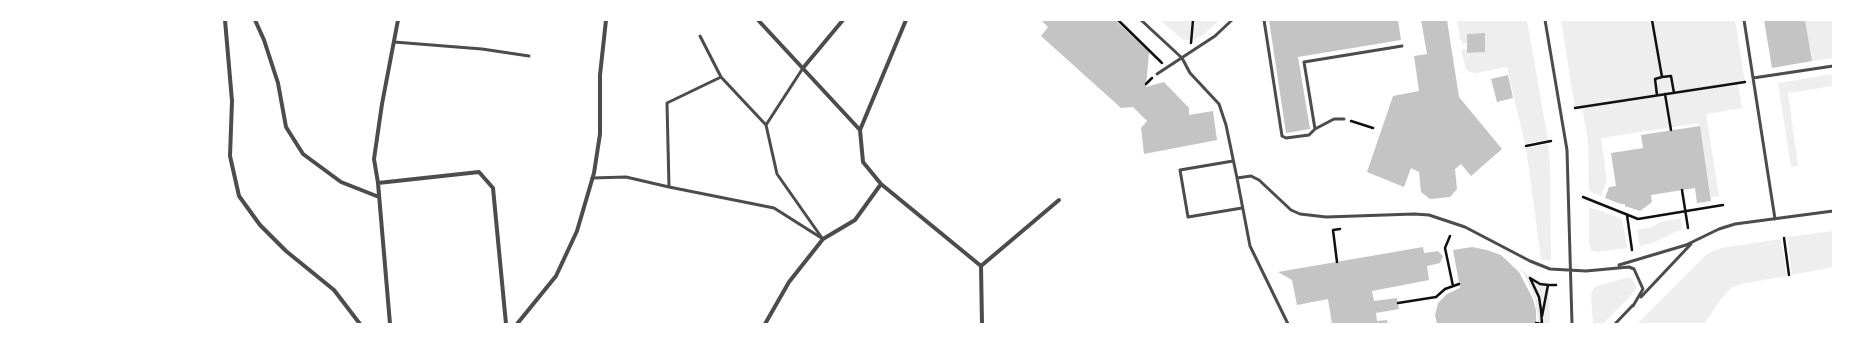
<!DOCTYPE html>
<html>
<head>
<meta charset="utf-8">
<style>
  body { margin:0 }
  #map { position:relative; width:1853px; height:344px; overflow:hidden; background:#fff; font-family:"IBM Plex Sans",sans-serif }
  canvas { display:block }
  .frame { position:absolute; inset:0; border:21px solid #fff; pointer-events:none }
</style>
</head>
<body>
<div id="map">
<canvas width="1853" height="344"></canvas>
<div class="frame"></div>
</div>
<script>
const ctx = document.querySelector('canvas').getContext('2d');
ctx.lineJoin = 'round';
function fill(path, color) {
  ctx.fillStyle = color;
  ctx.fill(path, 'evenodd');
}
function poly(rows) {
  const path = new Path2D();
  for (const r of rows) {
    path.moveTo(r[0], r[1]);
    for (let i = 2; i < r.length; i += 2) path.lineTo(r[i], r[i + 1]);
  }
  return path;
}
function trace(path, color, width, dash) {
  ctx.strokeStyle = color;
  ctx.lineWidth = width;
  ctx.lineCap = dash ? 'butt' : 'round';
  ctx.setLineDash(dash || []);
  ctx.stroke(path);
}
fill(poly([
  [1160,20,1220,20,1203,35,1191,41,1182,39],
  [1457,20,1527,20,1548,140,1525,144,1507,67,1477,73,1470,72,1466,69,1461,50,1467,49,1467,53,1485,52,1484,33,1467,34,1467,43,1462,44,1462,40,1460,40],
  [1561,20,1735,20,1745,82,1738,84,1742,108,1706,114,1719,196,1711,197,1699,123,1601,138,1607,180,1601,196,1589,191,1588,141,1582,107,1575,108],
  [1805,20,1833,20,1833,58,1812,61],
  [1833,74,1833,86,1788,93,1798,166,1791,167,1778,83],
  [1548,144,1550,165,1551,261,1541,259,1526,148],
  [1589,208,1596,209,1622,219,1627,248,1597,252,1591,250,1589,243],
  [1681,218,1682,229,1652,243,1640,246,1637,230,1653,227,1660,222],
  [1833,231,1833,267,1792,275,1787,237],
  [1781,239,1787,276,1741,284,1731,288,1721,299,1704,324,1637,324,1707,254,1721,248],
  [1519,268,1535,279,1549,283,1550,324,1538,324,1535,298,1526,278],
  [1629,277,1632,279,1636,286,1634,292,1603,324,1593,324,1591,295,1593,289,1597,286]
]), '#eee');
fill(poly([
  [1041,20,1115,20,1149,52,1146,87,1164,82,1189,108,1189,115,1213,111,1217,140,1144,154,1141,128,1147,121,1133,107,1121,108,1041,36,1048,27],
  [1269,20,1398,20,1401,40,1298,57,1310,129,1286,133],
  [1421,20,1447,20,1459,97,1502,149,1471,176,1461,164,1455,169,1457,189,1450,197,1430,199,1421,192,1419,172,1411,168,1404,187,1367,172,1393,96,1419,91,1414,56,1427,54],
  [1764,20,1805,20,1812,61,1772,68],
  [1485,33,1485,52,1467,53,1467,34],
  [1508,75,1513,98,1497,102,1491,79],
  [1700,126,1711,201,1697,203,1695,188,1651,195,1652,202,1640,211,1625,206,1625,204,1621,204,1605,198,1609,187,1616,186,1611,153,1643,148,1641,135],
  [1423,247,1424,253,1438,251,1443,256,1440,263,1427,266,1429,280,1372,291,1374,301,1397,298,1399,309,1376,313,1377,321,1387,320,1388,324,1332,324,1328,299,1297,305,1292,280,1278,272],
  [1472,247,1487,250,1501,255,1519,272,1533,299,1536,310,1536,324,1437,324,1435,315,1438,303,1447,294,1460,288,1453,250]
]), '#c4c4c4');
trace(poly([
  [1118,20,1162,63],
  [1652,20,1662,77],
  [1191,43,1193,20],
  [1146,84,1152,78],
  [1665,94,1671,130],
  [1657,95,1655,79,1662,77,1671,76,1674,93],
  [1575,108,1745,82],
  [1351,121,1373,128],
  [1526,146,1551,141],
  [1682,190,1688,228],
  [1583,197,1638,219,1723,205],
  [1627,215,1632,250],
  [1450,236,1445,248,1453,286],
  [1784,238,1789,275],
  [1337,262,1333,230,1340,229],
  [1548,285,1556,285],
  [1398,303,1436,297,1445,289,1459,284],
  [1536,323,1542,324,1541,310,1539,297,1530,278,1540,284,1548,285,1542,316]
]), '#111', 2.5);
trace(poly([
  [1141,20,1182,58,1190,73,1219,104,1226,125,1237,178,1251,176,1259,180,1291,210,1300,214,1326,217,1414,214,1429,215,1465,227,1530,261,1550,269,1586,271,1629,267,1634,269,1643,289,1633,306],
  [1264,20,1282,136,1286,138,1309,135,1315,129],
  [1545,20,1567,150,1572,324],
  [1744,20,1775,219],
  [394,42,482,49,529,56],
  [1157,74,1215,36,1232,20],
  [721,77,766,125,777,174,822,238],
  [1753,78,1833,66],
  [1344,119,1334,119,1315,129,1304,62,1402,46],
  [766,125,803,68],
  [1233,161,1180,170,1188,217,1242,208],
  [592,178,626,177,669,187,774,208,823,239],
  [1237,178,1250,246,1288,324],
  [669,187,667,103,721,77,700,36],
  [1619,265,1686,245,1719,229,1735,224,1833,211],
  [1641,297,1691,244],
  [1615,324,1633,305]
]), '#4c4c4c', 3);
trace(poly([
  [225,20,232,101,230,156,239,196,260,225,286,251,334,290,360,324],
  [255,20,264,40,278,83,286,127,303,154,341,182,379,197],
  [758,20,860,130,863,162,881,184,855,220,823,239,789,282,765,324],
  [803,68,843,20],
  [860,130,906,20],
  [378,183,374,159,382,104,398,20],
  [881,184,981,266,982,324],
  [981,266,1059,200],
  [390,324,378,183,479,172,493,188,506,324],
  [517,324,556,276,577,231,594,173,600,134,600,75,606,20]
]), '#4c4c4c', 4);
</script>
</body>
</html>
